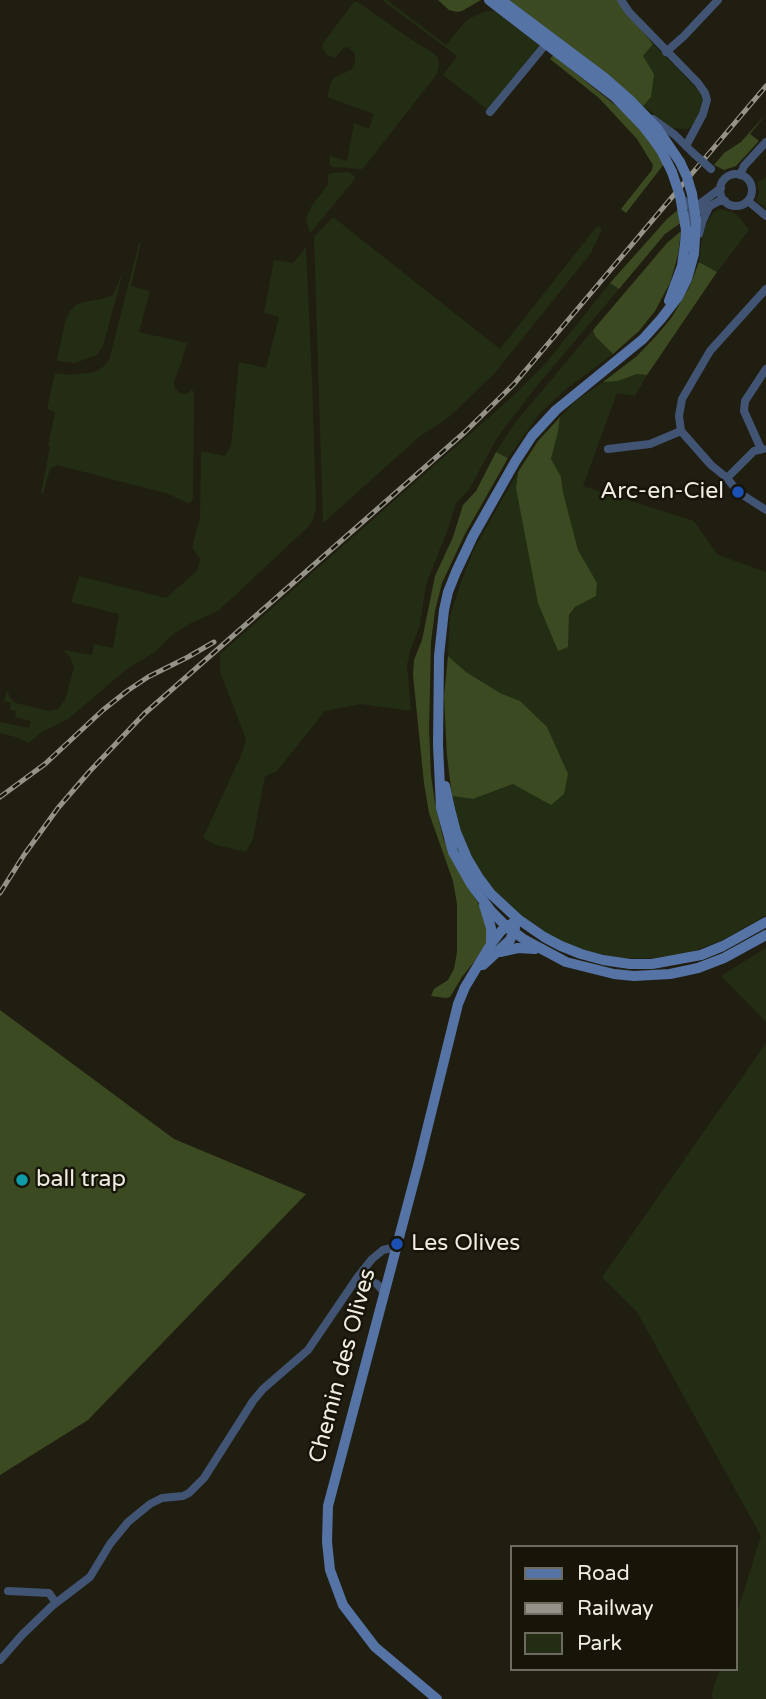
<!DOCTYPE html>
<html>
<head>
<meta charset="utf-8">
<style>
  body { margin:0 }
  #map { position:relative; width:766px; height:1699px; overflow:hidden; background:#201e11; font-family:"Varela Round",sans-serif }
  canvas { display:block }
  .legend { position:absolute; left:510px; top:1545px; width:228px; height:126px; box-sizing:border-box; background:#171408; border:2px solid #6d6a60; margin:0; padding:9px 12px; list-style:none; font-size:21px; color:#eeece3 }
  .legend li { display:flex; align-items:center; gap:14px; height:35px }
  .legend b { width:35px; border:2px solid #6d6a60 }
</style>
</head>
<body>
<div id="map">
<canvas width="766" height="1699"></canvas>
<ul class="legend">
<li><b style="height:9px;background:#5673a6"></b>Road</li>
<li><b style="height:9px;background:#959389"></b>Railway</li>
<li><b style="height:19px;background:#232d13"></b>Park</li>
</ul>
</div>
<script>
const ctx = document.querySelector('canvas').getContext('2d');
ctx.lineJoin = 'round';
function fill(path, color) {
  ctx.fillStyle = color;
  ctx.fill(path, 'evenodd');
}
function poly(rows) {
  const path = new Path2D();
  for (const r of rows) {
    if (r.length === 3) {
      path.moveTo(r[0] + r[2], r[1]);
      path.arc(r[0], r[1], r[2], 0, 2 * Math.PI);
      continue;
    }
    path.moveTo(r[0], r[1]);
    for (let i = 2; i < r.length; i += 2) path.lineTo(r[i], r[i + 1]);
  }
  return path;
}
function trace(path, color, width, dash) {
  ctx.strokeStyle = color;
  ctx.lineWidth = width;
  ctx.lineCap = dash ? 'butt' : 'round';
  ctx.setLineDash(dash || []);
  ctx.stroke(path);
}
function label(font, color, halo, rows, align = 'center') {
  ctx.font = font + ' "Varela Round",sans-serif';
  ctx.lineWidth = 5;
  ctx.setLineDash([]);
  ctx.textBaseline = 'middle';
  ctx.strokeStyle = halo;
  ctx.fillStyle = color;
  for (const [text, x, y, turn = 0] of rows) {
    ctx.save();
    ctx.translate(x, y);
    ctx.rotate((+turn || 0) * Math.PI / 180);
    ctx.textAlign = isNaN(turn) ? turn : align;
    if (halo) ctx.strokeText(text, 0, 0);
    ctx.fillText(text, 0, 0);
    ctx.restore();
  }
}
fill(poly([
  [382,0,387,0,446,45,464,23,470,18,487,11,493,11,498,12,540,44,488,110,443,75,457,56],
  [354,2,358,2,412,40,432,52,438,58,439,66,437,74,365,166,362,169,332,167,329,163,330,156,347,161,354,123,369,129,374,114,327,97,331,82,335,77,351,70,355,63,355,53,348,47,343,48,335,58,327,55,322,48,323,43],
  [653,44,702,94,703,101,701,111,692,126,687,129,672,128,643,106,651,97,643,56],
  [349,172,355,177,354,180,311,232,309,231,306,218,312,205,328,185,328,175,331,173],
  [766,177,766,209,758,202,757,199,759,193,758,182],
  [719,209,733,212,740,218,749,230,717,272,699,262,702,236,708,221,713,213],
  [333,217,500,349,597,226,602,229,591,253,494,374,449,417,419,437,323,523,314,237],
  [139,243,141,243,131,286,150,291,139,332,187,343,181,364,174,381,175,389,180,393,186,394,192,390,194,392,193,498,191,502,187,503,169,494,57,465,50,469,43,494,41,493,50,447,48,446,55,412,47,409,55,373,71,375,95,372,103,367,109,360],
  [306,247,312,379,316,509,313,520,308,527,218,611,191,623,172,635,155,652,128,668,68,719,42,732,29,743,19,738,0,733,0,722,29,728,31,721,15,717,16,711,10,710,11,703,4,701,7,690,10,698,16,703,49,711,58,709,65,700,74,668,70,657,63,650,92,655,94,644,113,648,119,614,71,602,79,576,166,598,198,570,200,559,192,547,200,518,201,451,225,456,231,446,239,362,266,368,279,317,264,313,274,260,293,263],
  [123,272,103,346,97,355,75,363,57,361,65,322,70,311,77,304,109,297,113,295],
  [610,283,619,289,536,387,497,438,470,488,456,503,448,529,426,584,420,625,410,651,407,665,411,711,361,704,325,711,277,771,265,776,253,839,246,852,216,845,203,838,242,753,246,739,220,672,220,654,512,397,545,364],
  [593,330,595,336,613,354,565,390,540,413,508,458,496,452,514,424],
  [637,374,647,375,635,396,617,393,583,486,694,521,718,555,766,572,766,915,721,941,688,953,655,958,623,958,585,951,554,937,529,923,507,905,489,884,469,855,456,818,452,796,473,799,513,784,520,701,500,693,466,672,448,656,450,616,461,582,474,549,518,472,516,488,557,650,567,647,569,616,575,607,596,596,597,584,578,550,563,492,561,477,551,459,558,432,560,417,576,401,603,382,618,381],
  [766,948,766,1022,721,976],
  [766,1043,766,1699,714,1699,711,1696,720,1669,736,1669,736,1616,761,1536,637,1312,602,1277]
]), '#232d13');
fill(poly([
  [438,0,481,0,462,11,457,12,449,10],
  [508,0,617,0,653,44,643,56,654,74,651,97,643,106,625,90],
  [553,55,630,117,646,135,664,164,626,213,621,209,652,170,653,165,637,139,599,98,550,59],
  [766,114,750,134,759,141,736,166,724,170,714,165,724,153,741,142],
  [679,209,682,222,665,234,619,289,610,283,667,219],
  [681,231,678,255,670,283,655,311,639,331,613,354,595,336,593,330,667,243],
  [699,262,717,272,647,375,637,374,618,381,603,382,637,356,657,335,672,317,690,286],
  [560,417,558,432,551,459,561,477,563,492,578,550,597,583,596,596,575,607,569,615,568,647,558,651,538,603,516,488,518,472,538,441],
  [496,452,508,458,465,534,442,583,435,611,431,642,429,729,431,775,435,803,443,838,457,868,481,908,487,924,486,947,462,977,450,997,446,998,431,996,434,989,448,980,454,969,457,952,457,904,453,881,429,813,424,783,413,675,414,660,422,640,435,576,453,537,463,505,476,491],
  [448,656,466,672,500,693,520,701,547,727,568,774,564,794,551,805,513,784,473,799,452,796,447,756,444,697],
  [0,1010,174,1139,306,1194,88,1420,0,1475]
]), '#3c4a21');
trace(poly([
  [621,0,629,12,698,83,705,93,707,100,703,114,686,146],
  [666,52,684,36,718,0],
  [490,112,546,44],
  [653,119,675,135,689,149],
  [736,190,16],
  [740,175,744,166,766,142],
  [680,197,690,206,699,211,705,209,719,201,725,201],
  [748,201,766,216],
  [686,226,689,216,697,206,721,188],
  [699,234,703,220,709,207],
  [681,431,679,416,682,399,710,351,766,289],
  [681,431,711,465,727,478,738,492,766,510],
  [608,449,650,444,681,431],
  [761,449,744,411,745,401,766,369],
  [727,478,754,451,763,449],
  [357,1278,367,1279,377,1284,384,1292],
  [8,1591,49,1593,56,1603],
  [0,1660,22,1635,52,1606,90,1577,110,1544,128,1522,150,1504,162,1498,183,1496,189,1493,204,1478,253,1401,263,1389,308,1350,357,1278,372,1259,383,1250,396,1247]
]), '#425474', 8);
trace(poly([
  [489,0,615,97,642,125,653,139,662,152,672,172],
  [501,0,605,78,630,100,657,128,680,162],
  [692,194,696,221,694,254,687,279,678,297,661,319,643,339,556,410,532,436,515,462,473,536,456,572,448,592,444,610,439,656,438,745,441,808,453,852,471,884,491,911,507,927,525,940,566,962,614,974,634,976,670,974,698,968,724,958,766,935],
  [669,301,682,266,685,244,686,230,680,196],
  [445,786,450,809,456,832,467,858,479,878,491,894,518,919,544,937,561,946,581,954,603,960,630,964,652,964,701,955,723,946,766,922],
  [484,905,491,928,491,944],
  [500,952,518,948,535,949],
  [483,965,510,940,515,928],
  [437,1699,375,1647,343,1605,330,1570,327,1542,328,1506,419,1162,458,1004,465,987,491,944,501,931,518,919]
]), '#5673a6', 10);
const rail = poly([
  [0,797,45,764,103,710,127,691,148,677,188,657,214,642],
  [0,893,24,855,58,808,89,772,144,714,465,432,514,384,766,86]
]);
trace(rail, '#959389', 5);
trace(rail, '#171408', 2.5, [8]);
trace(poly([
  [691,151,711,169]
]), '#425474', 8);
trace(poly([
  [680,162,687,177,692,194],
  [672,172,680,196]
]), '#5673a6', 10);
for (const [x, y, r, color] of [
  [738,492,7,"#1a4fb4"],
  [22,1180,7,"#0f9aa8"],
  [397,1244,7,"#1a4fb4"]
]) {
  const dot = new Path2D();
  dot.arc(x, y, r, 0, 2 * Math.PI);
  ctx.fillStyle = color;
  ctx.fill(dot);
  trace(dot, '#171408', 2.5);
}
label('23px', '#eeece3', '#171408', [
  ["Arc-en-Ciel",724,492,"right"],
  ["ball trap",36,1180],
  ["Les Olives",411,1244]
], 'left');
label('23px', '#eeece3', '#171408', [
  ["Chemin des Olives",343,1366,-75]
]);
</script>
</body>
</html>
